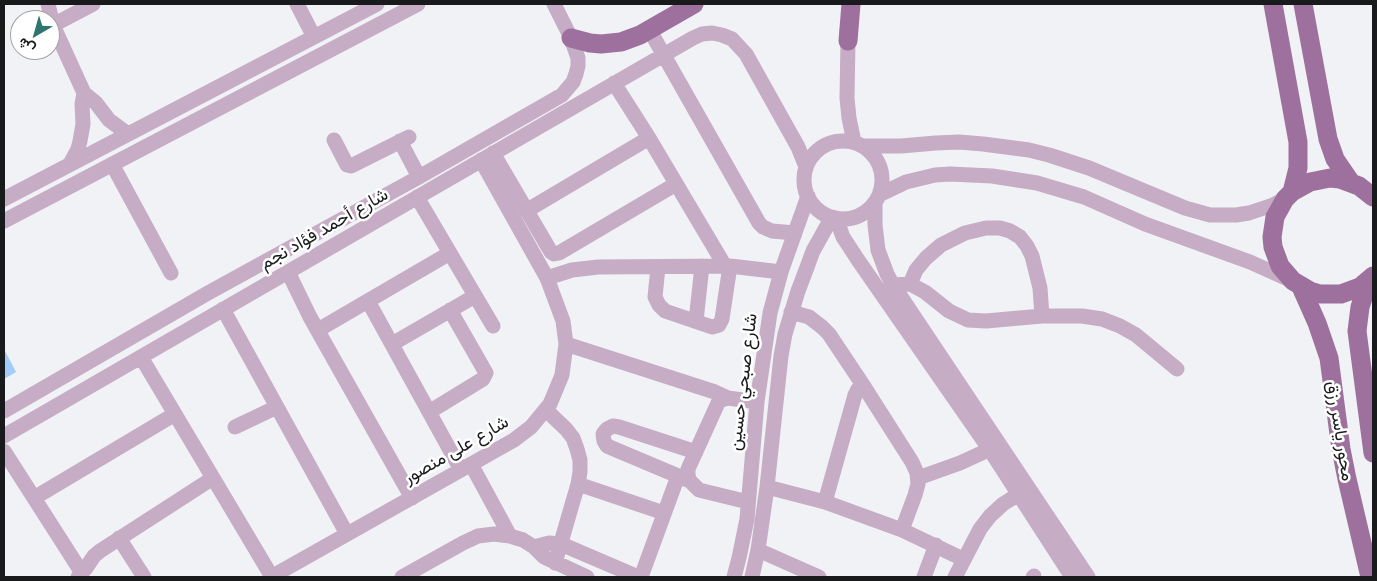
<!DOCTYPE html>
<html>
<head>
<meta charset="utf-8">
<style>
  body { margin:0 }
  #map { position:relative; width:1377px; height:581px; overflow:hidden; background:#f0f2f6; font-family:Mulish,Vazirmatn,sans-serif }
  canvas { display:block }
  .frame { position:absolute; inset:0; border:5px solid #191a1b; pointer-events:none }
  .north { position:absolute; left:10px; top:10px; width:50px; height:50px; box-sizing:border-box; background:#fff; border:1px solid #a3a3a4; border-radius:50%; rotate:218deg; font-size:14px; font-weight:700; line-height:20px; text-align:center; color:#191a1b }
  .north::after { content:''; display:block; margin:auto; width:18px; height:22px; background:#2e756d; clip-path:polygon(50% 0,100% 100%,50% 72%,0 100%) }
</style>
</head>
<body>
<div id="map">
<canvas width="1377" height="581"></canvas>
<div class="frame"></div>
<div class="north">ش</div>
</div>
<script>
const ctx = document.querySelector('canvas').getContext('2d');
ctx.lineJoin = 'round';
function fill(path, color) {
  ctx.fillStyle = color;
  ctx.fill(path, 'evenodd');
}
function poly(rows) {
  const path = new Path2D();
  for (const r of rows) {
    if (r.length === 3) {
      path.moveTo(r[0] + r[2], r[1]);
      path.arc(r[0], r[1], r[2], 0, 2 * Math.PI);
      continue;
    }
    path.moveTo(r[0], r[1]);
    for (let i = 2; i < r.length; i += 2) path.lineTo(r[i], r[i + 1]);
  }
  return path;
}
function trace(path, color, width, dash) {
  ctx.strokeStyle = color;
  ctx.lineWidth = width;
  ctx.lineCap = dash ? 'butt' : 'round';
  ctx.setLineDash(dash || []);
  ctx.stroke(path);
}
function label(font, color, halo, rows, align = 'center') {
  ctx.font = font + ' Mulish,Vazirmatn,sans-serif';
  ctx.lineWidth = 5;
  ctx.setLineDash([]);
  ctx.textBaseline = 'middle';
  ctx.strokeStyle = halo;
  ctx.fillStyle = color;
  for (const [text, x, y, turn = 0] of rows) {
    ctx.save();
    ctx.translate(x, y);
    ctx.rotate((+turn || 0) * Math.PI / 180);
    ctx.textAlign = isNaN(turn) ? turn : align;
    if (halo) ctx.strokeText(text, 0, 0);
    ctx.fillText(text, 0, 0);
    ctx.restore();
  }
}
fill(poly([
  [4,349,16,372,4,379]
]), '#a3cbfc');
trace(poly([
  [48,4,53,25,84,93,96,103,109,120,128,134],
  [297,4,314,37],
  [53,25,93,4],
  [649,29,759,223,763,227,772,231,795,233],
  [847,30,848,41,847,98,849,118,854,142],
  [614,83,649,138,725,266],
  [334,140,347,165,351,166,409,137],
  [400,141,419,177],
  [843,180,39],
  [862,146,901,146,936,143,959,142,983,144,1029,150,1049,155,1089,168,1185,208,1210,215,1236,215,1249,213,1273,205,1285,199],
  [493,153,551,252,554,254,559,253,676,184],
  [70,164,78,149,80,141,83,124,82,104,84,93],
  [112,164,171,273],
  [879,195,906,182,935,175,950,174,992,176,1037,183,1084,197,1145,224,1250,262,1290,280],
  [417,197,493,326],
  [4,199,377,4],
  [875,202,875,225,878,250,887,274,893,285,1088,577],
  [526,211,649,138],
  [836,218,843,237,858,260,990,450,1072,577],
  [4,221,418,4],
  [658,267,655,297,659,305,665,311,712,327,719,325,722,319,730,266],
  [288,272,310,317,412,498],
  [547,278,572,270,598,267,730,266,781,272],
  [910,284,916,270,926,258,941,245,965,233,986,228,1000,228,1010,231,1020,237,1027,246,1032,256,1040,288,1042,316],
  [893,285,910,284,925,292,949,311,968,320,986,321,1042,316,1082,316,1102,319,1120,326,1136,335,1177,369],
  [368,301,461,470],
  [223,309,347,534],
  [791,312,809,317,822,327,829,334,863,385,912,462,917,473,918,484,915,495,902,530],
  [696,321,702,266],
  [318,330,450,253],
  [392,344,475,296],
  [566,344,715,392,728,398],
  [141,357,272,577],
  [546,410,566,429,573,438,577,449,580,460,580,472,578,484,555,563],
  [4,411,208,293,419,177,562,95,573,82,576,74,578,66,578,58,571,38,554,4],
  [429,412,483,379,486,373,450,310],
  [235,427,277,407],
  [4,436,693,38,702,34,712,33,722,35,732,39,746,54,798,147,806,167],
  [4,451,82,573],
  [471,464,510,536],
  [918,478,960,463,997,446],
  [690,481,607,446,604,441,603,434,607,429,613,426,619,427,696,452],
  [578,484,664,513],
  [767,487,825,502,902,530,963,559],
  [34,498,175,414],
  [748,502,699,490,690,481,688,476,688,469,718,403,721,400,728,398,757,402],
  [825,502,855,395,858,389,863,385],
  [119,538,144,577],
  [534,547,549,543,561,544,638,577],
  [758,550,819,577],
  [78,577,86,568,94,556,100,551,213,478],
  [271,577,514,440,531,427,550,404,562,375,566,344,563,321,547,278,481,160],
  [402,577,463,543,478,536,494,534,510,536,523,540,534,547,544,557,587,577],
  [641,577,678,476],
  [734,577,739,558,747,519,757,402,770,313,781,272,808,196],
  [752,577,758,550,767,487,781,356,785,334,798,291,806,270,813,251,832,217],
  [924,577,936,545],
  [955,577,980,529,990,516,1003,504,1011,499,1019,495,1029,493],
  [1033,577,1034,576]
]), '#c6acc5', 15);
trace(poly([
  [1273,4,1298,142,1298,168,1292,192],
  [1303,4,1328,139,1335,159,1350,181],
  [571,38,590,43,601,44,621,42,640,35,694,4],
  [848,41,851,4],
  [1373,197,1359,186,1340,179,1330,178,1310,182,1292,192,1285,199,1275,217,1272,237,1273,247,1280,266,1293,281,1310,291,1320,294,1341,294,1360,287,1373,276],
  [1373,278,1364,295,1360,307,1357,331,1373,453],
  [1301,287,1317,323,1329,358,1341,449,1347,479,1370,577]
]), '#9e709d', 19);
label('18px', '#191a1b', '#fff', [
  ["شارع أحمد فؤاد نجم",324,229,-30],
  ["شارع صبحي حسين",743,382,-83],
  ["محور ياسر رزق",1340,431,81],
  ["شارع على منصور",456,450,-30]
]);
</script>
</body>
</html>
